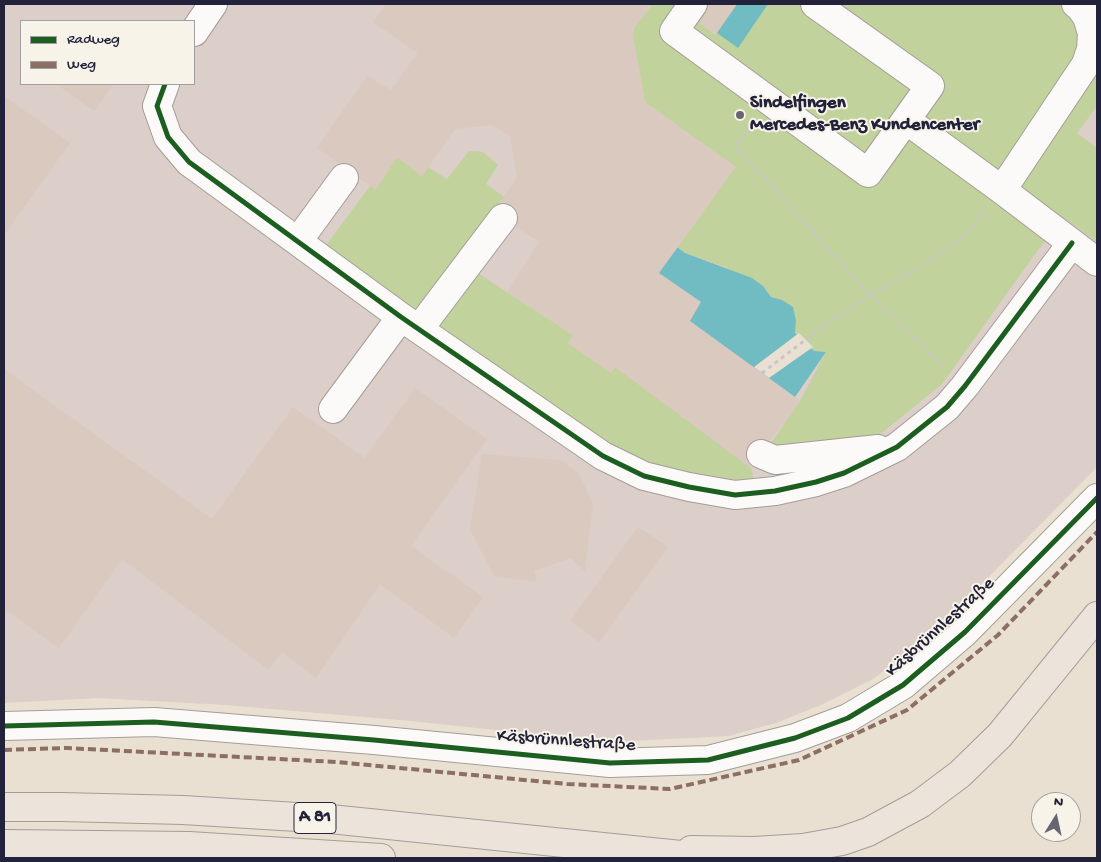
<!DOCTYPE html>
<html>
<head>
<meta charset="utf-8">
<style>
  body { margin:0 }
  #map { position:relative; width:1101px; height:862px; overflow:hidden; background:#e9e0d2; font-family:"Gochi Hand",sans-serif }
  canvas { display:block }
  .frame { position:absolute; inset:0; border:5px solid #22223b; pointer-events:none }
  .legend { position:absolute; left:20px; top:20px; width:175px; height:65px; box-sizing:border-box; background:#f7f3e8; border:1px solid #a29fa3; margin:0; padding:6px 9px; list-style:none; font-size:15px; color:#22223b }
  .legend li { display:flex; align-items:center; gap:10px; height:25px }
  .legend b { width:25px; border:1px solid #a29fa3 }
  .north { position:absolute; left:1031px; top:792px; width:50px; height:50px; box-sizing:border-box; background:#f7f3e8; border:1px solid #a29fa3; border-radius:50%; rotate:10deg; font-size:14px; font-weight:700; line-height:20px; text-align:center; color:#22223b }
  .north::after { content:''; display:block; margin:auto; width:18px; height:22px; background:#686470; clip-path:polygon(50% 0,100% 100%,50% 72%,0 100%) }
</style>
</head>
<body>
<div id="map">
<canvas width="1101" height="862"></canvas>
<div class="frame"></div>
<ul class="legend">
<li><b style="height:6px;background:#1b5e20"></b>Radweg</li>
<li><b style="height:6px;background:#8d6e63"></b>Weg</li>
</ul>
<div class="north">N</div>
</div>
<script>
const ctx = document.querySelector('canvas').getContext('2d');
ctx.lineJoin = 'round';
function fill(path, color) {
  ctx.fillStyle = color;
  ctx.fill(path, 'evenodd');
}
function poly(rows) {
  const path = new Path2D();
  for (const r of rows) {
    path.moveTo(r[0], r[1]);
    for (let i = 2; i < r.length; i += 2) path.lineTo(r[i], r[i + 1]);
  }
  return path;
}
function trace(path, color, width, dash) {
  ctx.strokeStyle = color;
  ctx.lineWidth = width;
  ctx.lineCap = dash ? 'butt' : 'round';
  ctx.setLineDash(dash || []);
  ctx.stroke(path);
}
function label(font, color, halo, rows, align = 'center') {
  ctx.font = font + ' "Gochi Hand",sans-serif';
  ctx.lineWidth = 4;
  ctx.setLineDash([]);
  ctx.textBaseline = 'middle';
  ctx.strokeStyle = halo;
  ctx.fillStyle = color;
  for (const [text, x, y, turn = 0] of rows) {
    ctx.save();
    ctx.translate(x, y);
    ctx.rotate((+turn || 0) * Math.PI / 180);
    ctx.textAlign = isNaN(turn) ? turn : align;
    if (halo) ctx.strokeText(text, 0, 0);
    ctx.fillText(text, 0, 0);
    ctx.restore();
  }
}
fill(poly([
  [4,4,1092,4,1097,7,1097,467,963,603,909,652,873,679,821,705,776,723,728,736,609,742,411,721,225,705,98,698,4,703],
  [21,21,194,21,194,84,21,84]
]), '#dccec8');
fill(poly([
  [653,4,1084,4,1097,13,1097,106,1077,133,1097,148,1097,242,1064,218,1038,250,942,384,878,436,767,449,800,401,826,352,814,351,795,332,796,321,782,300,771,297,763,286,725,267,685,253,664,237,645,102,633,37,634,28],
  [469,151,483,152,498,165,486,184,504,197,459,261,573,335,568,343,611,373,615,367,751,468,754,481,689,477,624,457,324,248,370,186,376,189,397,157,422,176,428,167,447,179]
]), '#c2d29c');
fill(poly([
  [737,4,768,4,738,48,717,33],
  [664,237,685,253,752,278,763,286,771,297,782,300,793,307,796,321,795,333,814,351,826,352,795,397,603,259]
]), '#71bbc3');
fill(poly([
  [799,333,813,347,769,378,754,367]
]), '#e9e0d2');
fill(poly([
  [386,4,653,4,634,28,633,37,645,102,736,167,659,273,701,302,690,321,800,401,770,441,759,439,751,442,747,447,746,456,748,463,752,466,751,468,615,367,611,373,568,343,573,335,507,292,539,242,516,226,518,219,518,212,513,206,505,203,499,203,517,178,510,136,492,125,455,129,422,176,397,157,376,190,359,178,358,171,353,165,346,163,339,163,317,148,367,76,391,90,418,53,373,22],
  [708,4,737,4,715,35,699,23,706,13],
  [56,84,114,84,94,111],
  [4,96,70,143,4,235],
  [4,369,212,519,293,407,365,458,415,388,487,439,411,546,483,597,454,638,380,584,316,678,282,652,269,670,122,559,59,648,4,609],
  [482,454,560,460,579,474,593,504,585,571,571,558,534,571,537,582,494,576,470,529],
  [638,527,668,547,599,642,570,621]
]), '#dac9bf');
const minor = poly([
  [693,4,674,31,868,173,930,86,815,4],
  [194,32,213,4],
  [165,84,157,106,168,137,189,162,401,317,603,456,644,476,689,487,735,495,775,491,816,482,844,473,897,447,947,407,965,386,1072,243],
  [906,120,1002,190,1097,262],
  [1002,190,1086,64,1091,49,1092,33,1087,17,1080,7,1076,4],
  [298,241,344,178],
  [419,329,503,218],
  [333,409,401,317],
  [761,454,775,460,878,449],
  [4,726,154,722,374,740,610,763,708,760,795,738,848,718,903,685,965,632,1097,498]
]);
const highway = poly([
  [4,807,62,807,183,810,330,819,710,858],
  [4,844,189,846,381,858],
  [691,850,754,851,803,848,842,841,868,832,920,804,960,774,1000,735,1097,616]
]);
trace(minor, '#a39d99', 30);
trace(highway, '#a39d99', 30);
trace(poly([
  [754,122,736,146,870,295,946,369],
  [762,373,817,331,870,295,928,262,962,238,986,209]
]), '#c9c6c5', 3, [4, 4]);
trace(minor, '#fcfaf8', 28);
trace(highway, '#ece4db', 28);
trace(poly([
  [4,750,67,748,337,762,567,784,670,789,799,760,907,710,998,635,1097,532]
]), '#8d6e63', 4, [8, 4]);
trace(poly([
  [165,84,157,106,168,137,189,162,401,317,603,456,644,476,689,487,735,495,775,491,816,482,844,473,897,447,947,407,965,386,1072,243],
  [4,726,154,722,374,740,610,763,708,760,795,738,848,718,903,685,965,632,1097,498]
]), '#1b5e20', 5);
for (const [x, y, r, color] of [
  [740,115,5,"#686470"]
]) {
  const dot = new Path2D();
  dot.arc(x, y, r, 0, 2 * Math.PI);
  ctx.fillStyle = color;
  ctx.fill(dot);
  trace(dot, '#f7f3e8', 2);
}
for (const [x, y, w] of [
  [315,818,42]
]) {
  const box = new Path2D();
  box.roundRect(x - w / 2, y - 15.5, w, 31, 4);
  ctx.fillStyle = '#f7f3e8';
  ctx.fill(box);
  trace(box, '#22223b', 1);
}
label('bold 18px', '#22223b', null, [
  ["A 81",315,818]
]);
label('bold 19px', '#22223b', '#f7f3e8', [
  ["Sindelfingen",750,104],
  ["Mercedes-Benz Kundencenter",750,126]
], 'left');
label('19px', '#22223b', '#f7f3e8', [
  ["Käsbrünnlestraße",941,628,-42],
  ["Käsbrünnlestraße",566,742,4]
]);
</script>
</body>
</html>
